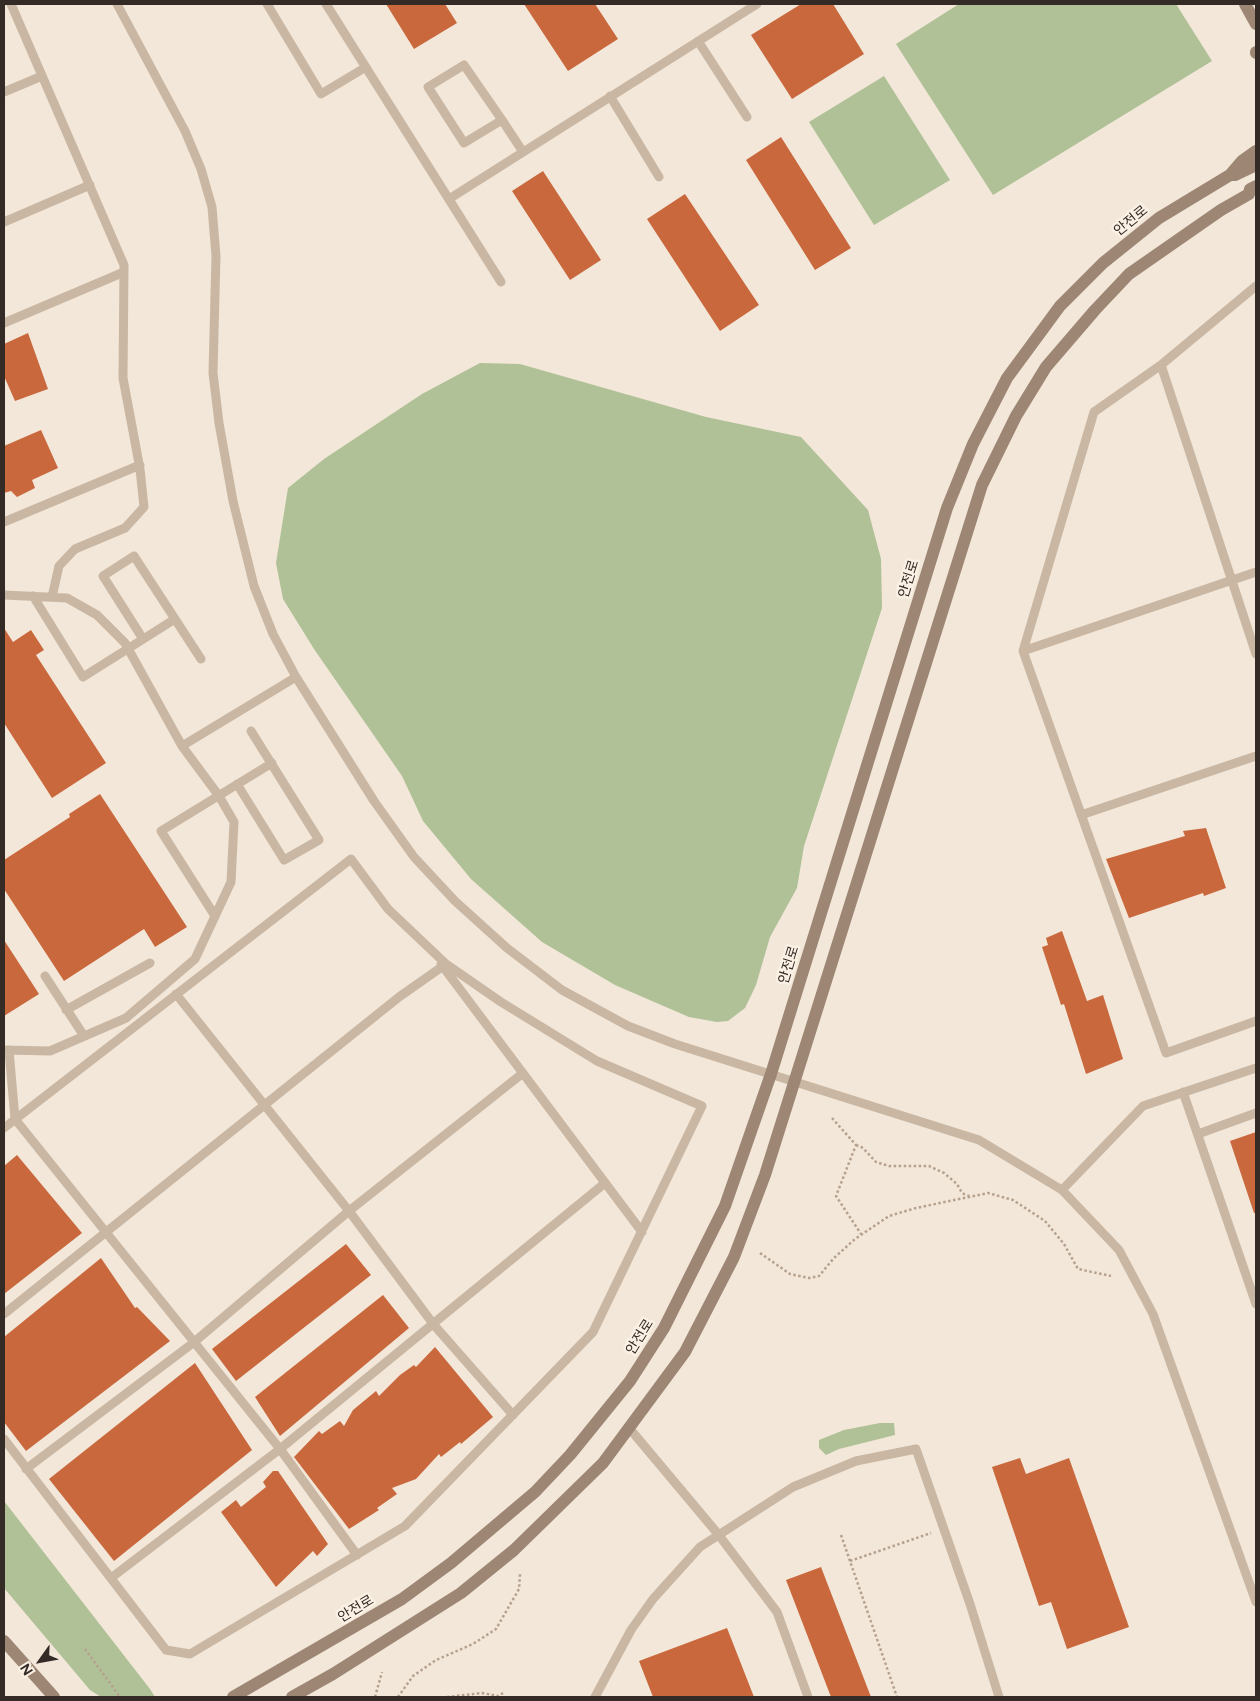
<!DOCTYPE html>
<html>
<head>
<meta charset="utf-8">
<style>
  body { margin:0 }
  #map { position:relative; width:1260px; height:1701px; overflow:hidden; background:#f2e7d8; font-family:Figtree,sans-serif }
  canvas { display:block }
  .frame { position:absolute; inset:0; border:5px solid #352b26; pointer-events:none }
  .north { position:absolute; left:15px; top:1636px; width:50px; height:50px; -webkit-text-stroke:4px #faf1e4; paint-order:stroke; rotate:238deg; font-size:14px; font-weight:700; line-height:20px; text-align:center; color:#352b26 }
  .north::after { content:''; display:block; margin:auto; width:18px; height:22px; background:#352b26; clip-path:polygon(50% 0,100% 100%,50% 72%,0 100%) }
</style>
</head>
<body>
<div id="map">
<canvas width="1260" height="1701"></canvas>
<div class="frame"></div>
<div class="north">N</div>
</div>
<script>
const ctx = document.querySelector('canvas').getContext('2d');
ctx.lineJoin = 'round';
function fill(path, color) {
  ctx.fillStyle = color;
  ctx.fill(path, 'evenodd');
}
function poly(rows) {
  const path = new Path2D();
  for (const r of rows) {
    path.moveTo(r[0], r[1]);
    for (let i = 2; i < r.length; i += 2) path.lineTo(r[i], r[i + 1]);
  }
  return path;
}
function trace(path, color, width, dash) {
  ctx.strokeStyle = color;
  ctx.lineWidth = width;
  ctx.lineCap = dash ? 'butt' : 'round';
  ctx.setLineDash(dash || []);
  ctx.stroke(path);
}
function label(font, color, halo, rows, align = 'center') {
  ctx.font = font + ' Figtree,"Noto Sans KR",sans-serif';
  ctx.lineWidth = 5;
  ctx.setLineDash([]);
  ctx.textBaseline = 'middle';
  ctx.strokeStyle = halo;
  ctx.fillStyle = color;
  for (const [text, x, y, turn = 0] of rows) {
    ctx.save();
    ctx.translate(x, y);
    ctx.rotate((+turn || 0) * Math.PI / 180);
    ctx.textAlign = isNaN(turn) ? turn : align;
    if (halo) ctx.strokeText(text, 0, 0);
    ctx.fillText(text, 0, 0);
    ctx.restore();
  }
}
fill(poly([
  [959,4,1176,4,1212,61,993,195,896,44],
  [884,76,950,180,874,225,809,122],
  [480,363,520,364,706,417,801,437,868,510,881,559,882,608,804,846,797,888,770,937,756,985,745,1008,728,1021,717,1022,689,1017,615,985,542,942,471,879,423,821,402,776,314,649,283,599,276,563,288,488,324,459,422,394],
  [880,1423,894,1423,895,1435,839,1449,826,1455,819,1448,819,1440,844,1430],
  [4,1501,150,1689,155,1697,101,1697,90,1690,4,1588]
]), '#b0c197');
fill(poly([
  [386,4,445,4,457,23,414,49],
  [524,4,595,4,618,39,568,71],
  [801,4,833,4,864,54,792,99,751,35],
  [781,137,851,248,815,270,746,160],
  [543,171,601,260,570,280,512,191],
  [685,194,759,305,720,331,647,219],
  [28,333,48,389,15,401,4,376,4,344],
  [41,430,58,468,32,480,35,488,17,497,11,491,4,493,4,446],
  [4,628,13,642,31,630,44,650,36,655,106,763,52,798,4,723],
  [100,794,187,927,155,947,144,929,64,981,4,889,4,860,70,817,69,814],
  [1206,828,1226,888,1204,896,1203,893,1129,918,1106,859,1185,836,1183,831],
  [1062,931,1087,1001,1103,995,1123,1059,1086,1074,1064,1004,1061,1005,1042,947,1048,945,1046,938],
  [4,940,39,994,4,1016],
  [1256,1132,1256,1213,1254,1213,1230,1141],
  [17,1155,82,1233,4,1294,4,1166],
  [346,1244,371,1275,236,1381,212,1349],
  [101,1258,135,1308,137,1307,170,1341,26,1451,4,1422,4,1337],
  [383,1295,409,1328,280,1436,255,1397],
  [435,1347,493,1417,461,1444,460,1442,441,1457,439,1454,416,1479,392,1488,397,1494,377,1508,379,1510,349,1529,294,1457,319,1431,322,1434,340,1421,344,1426,353,1410,376,1391,379,1396,400,1375,414,1365,416,1367],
  [195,1363,252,1450,114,1561,49,1479],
  [1020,1458,1026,1474,1069,1458,1129,1627,1067,1649,1051,1602,1039,1606,992,1467],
  [273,1471,278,1471,328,1544,317,1556,313,1551,276,1587,221,1512,236,1500,241,1507,266,1487,263,1482],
  [821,1567,871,1697,831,1697,786,1580],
  [727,1628,754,1697,653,1697,639,1661]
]), '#ca683d');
trace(poly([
  [832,1118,856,1145,836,1196,861,1234],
  [856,1145,863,1148,876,1162,889,1166,929,1166,944,1173,957,1184,962,1193,969,1196],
  [760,1253,790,1274,809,1278,819,1276,834,1258,855,1239,889,1216,916,1208,988,1193,1013,1200,1045,1221,1064,1244,1078,1269,1111,1276],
  [841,1535,897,1697],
  [850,1561,931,1533],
  [85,1649,120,1697],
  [375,1697,382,1672],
  [398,1697,413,1676,436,1660,473,1644,496,1629,519,1589,520,1574],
  [447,1697,482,1693,498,1696,503,1693]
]), '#b6a18e', 2.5, [2.5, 2.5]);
trace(poly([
  [11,4,124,265,123,378,140,469,144,507,125,528,75,549,59,566,52,597],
  [117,4,185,131,201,169,212,207,216,256,213,373,219,423,233,501,254,586,273,634,296,677,374,801,414,857,455,901,507,948,562,990,628,1026,675,1044,979,1140,1062,1190,1119,1250,1153,1314,1256,1602],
  [267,4,321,94,366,67],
  [326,4,501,282],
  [698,41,747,117],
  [4,92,42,76],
  [610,96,659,177],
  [502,120,464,143,428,87,464,65,502,120,523,152],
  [449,199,757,4],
  [4,222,90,185],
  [1256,286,1161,365,1094,412,1023,651,1166,1053,1256,1021],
  [4,323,124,272],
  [1161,365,1256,654],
  [4,522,140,465],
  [4,595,67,598,97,615,125,643,182,746,219,796,234,822,231,882,195,959,126,1018,50,1051,4,1050],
  [33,596,83,677,175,619],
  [143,639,103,576,134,556,201,659],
  [1023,651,1256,572],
  [182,746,296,677],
  [237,784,284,860,319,840,251,731],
  [1081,815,1256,756],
  [215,916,161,831,272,763],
  [441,964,642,1232],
  [45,976,84,1036],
  [176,994,349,1211,434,1325,513,1415],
  [66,1010,150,963],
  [9,1050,15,1119,280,1449,357,1555],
  [1183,1092,1256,1304],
  [4,1128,351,859,388,909,446,964,501,1002,597,1061,702,1106,593,1332,405,1526,190,1654,166,1650,4,1439],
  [1198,1134,1256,1113],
  [1062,1190,1143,1106,1256,1068],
  [4,1314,399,997,446,964],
  [630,1429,718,1534,777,1612,808,1697],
  [26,1469,193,1343,349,1211,523,1073],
  [111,1578,280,1449,605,1183],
  [595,1697,631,1630,653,1599,700,1547,793,1487,856,1461,916,1449,970,1604,999,1697]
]), '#cab7a3', 9);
trace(poly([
  [1245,4,1256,24],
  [1256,52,1256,53],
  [1230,175,1242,161,1256,151],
  [4,1641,54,1697],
  [233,1697,402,1599,451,1563,535,1492,570,1455,630,1381,664,1328,725,1206,771,1074,947,508,973,444,1007,378,1060,306,1103,263,1159,218,1230,175,1235,175,1256,165],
  [292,1697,333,1674,461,1593,514,1550,603,1463,685,1352,734,1257,765,1175,982,485,1016,416,1046,367,1095,310,1129,274,1221,210,1249,194,1250,189,1256,186]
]), '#9e8675', 12);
label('14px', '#352b26', '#faf1e4', [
  ["안전로",1131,221,-39],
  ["안전로",909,579,-73],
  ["안전로",789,965,-73],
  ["안전로",640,1337,-58],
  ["안전로",356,1609,-31]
]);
</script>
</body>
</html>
